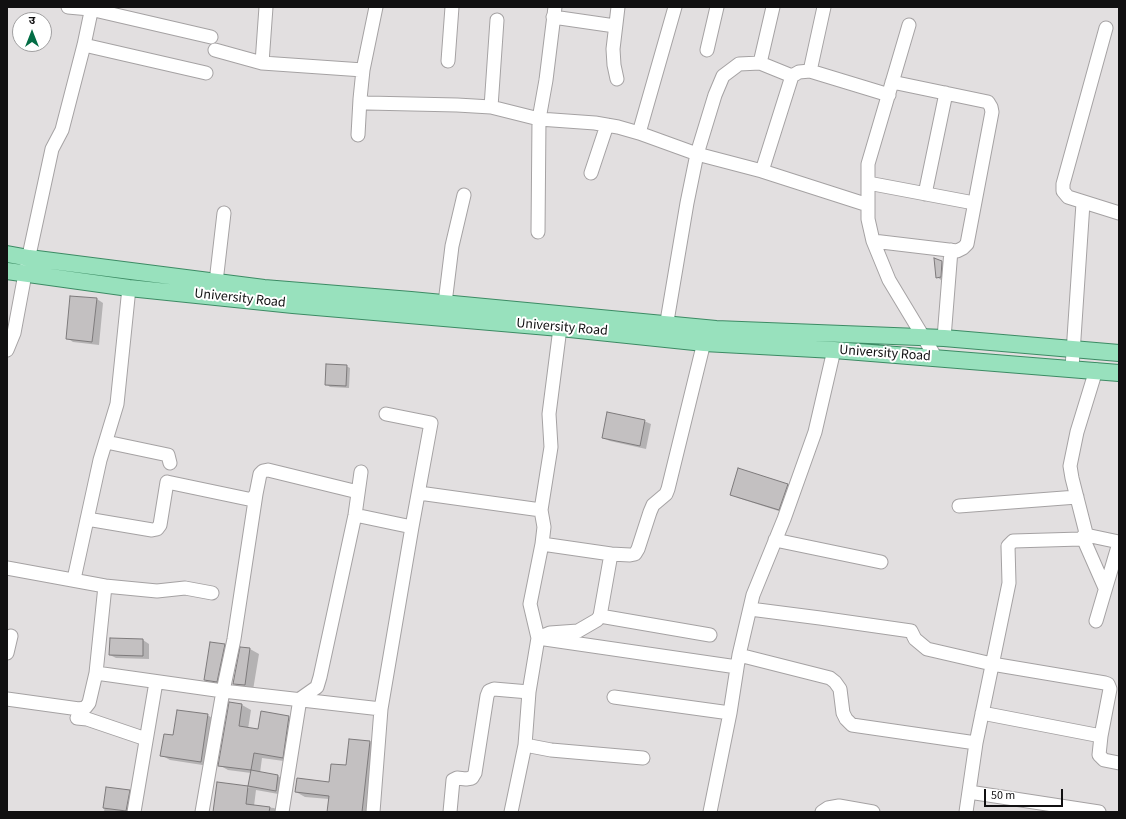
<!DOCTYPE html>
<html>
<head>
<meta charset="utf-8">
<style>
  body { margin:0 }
  #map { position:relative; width:1126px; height:819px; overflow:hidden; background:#e2dfe0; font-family:"Source Sans 3","Noto Sans Devanagari",sans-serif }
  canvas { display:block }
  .frame { position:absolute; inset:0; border:8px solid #111011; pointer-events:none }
  .north { position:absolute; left:12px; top:12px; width:40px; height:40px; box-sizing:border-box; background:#fff; border:1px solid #a09fa0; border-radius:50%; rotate:0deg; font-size:11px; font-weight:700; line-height:16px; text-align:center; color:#111011 }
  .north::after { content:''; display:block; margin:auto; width:14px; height:18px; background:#036d45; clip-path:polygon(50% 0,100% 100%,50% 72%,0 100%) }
  .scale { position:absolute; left:984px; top:789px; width:79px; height:18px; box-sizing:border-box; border:2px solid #111011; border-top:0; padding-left:5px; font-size:12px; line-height:14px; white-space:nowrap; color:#111011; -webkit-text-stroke:3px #fff; paint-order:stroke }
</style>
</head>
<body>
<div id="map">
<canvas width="1126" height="819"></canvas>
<div class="frame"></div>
<div class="north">उ</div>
<div class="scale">50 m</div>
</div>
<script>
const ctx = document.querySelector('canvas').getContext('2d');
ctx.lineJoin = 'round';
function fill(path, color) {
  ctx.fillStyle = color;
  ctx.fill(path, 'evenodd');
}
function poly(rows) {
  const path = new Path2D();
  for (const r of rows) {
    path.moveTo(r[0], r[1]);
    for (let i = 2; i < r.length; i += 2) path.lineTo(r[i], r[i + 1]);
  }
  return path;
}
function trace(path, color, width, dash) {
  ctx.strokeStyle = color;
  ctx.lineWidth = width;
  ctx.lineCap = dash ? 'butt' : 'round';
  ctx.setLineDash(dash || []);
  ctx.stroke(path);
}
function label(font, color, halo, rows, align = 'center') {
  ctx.font = font + ' "Source Sans 3",sans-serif';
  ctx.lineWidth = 4;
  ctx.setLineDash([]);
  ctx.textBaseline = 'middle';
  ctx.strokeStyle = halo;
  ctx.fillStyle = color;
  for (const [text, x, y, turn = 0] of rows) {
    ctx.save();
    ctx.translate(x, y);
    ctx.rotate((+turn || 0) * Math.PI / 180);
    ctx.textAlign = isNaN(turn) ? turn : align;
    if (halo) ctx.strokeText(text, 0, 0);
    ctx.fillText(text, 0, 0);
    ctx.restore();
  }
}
fill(poly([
  [942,262,946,265,945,279,941,280,937,277],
  [97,299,103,303,99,345,73,342,67,338],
  [346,366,350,368,349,388,330,387,326,384],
  [644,421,651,424,646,449,610,441,603,438],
  [788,484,794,488,785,513,738,498,731,494],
  [143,640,149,644,149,659,116,658,110,655],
  [224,645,233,650,225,686,214,685,205,680],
  [241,648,250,649,259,654,253,690,242,689,234,684],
  [230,703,242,705,251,710,248,729,259,730,289,717,298,722,291,762,262,758,260,773,278,776,286,781,284,795,256,790,254,806,274,808,281,812,214,812,218,783,249,788,251,773,228,770,219,765],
  [207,715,216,720,209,766,170,760,161,755,174,736],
  [370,742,378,747,371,812,328,812,329,799,305,797,296,792,330,783],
  [107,788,129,790,137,795,134,812,104,812]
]), '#0003');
const building = poly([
  [934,258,942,261,941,277,936,278,934,258],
  [70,296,97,298,92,342,66,339,70,296],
  [326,364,347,365,346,386,325,385,326,364],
  [607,412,645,420,640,446,602,438,607,412],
  [738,468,788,484,779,510,730,495,738,468],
  [110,638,143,639,143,656,109,655,110,638],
  [210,642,225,644,217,682,204,680,210,642],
  [240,647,250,648,245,685,233,684,240,647],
  [229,702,242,704,239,726,258,729,261,711,289,716,283,758,254,753,251,770,218,766,229,702],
  [177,710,208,714,201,762,160,756,164,734,173,735,177,710],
  [349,739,370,741,362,812,327,812,329,796,295,792,297,778,329,782,331,764,346,765,349,739],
  [251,770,278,775,276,791,248,786,251,770],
  [217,782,248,786,246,804,270,807,269,812,213,812,217,782],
  [106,787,130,790,126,811,103,808,106,787]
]);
fill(building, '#c3c0c1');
trace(building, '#7d7a7b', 1);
const minor = poly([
  [68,7,90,9,211,37],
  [376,7,363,70,360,99,363,102,367,103,457,105,491,107,539,119,595,123,618,127,639,133,697,154,762,171,868,205],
  [553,17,615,26],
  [909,25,868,164,868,219,873,241,889,280,936,358],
  [1106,28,1063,184,1063,191,1068,197,1119,213],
  [84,45,206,73],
  [215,50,262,63,363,70],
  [707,50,717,7],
  [448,61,452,7],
  [262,63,266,7],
  [760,63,773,7],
  [810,71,824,7],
  [617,79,614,65,613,49,618,7],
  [491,107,497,20],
  [639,133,675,7],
  [358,135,360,99],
  [762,171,792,76,799,72,810,71,889,95],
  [591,173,607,125],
  [868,183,974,203],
  [925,194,946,93],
  [538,232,539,119,546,80,555,7],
  [873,241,957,251,963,248,967,244,992,112,991,107,988,102,892,82],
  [216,282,224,213],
  [445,303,452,246,464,195],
  [560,328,549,414,551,447,541,510,544,527,542,544,530,604,538,638,737,667],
  [665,333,687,203,697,154,715,95,723,76,739,64,760,63,792,76],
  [944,338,951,250],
  [7,350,14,333,25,274,52,149,62,130,84,45,92,7],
  [1072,368,1083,203],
  [111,443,168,455,170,463],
  [419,493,541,510],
  [959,506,1077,497],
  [355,515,412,527],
  [87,519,152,530,157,529,160,525,167,482,248,499,253,498,256,494,260,474,263,471,268,470,358,492],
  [1086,535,1119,542],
  [1083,538,1105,588],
  [775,540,881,562],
  [542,544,611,554],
  [7,568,105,586,96,673],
  [74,579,100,460,117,404,129,288],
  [105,586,157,591,185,588,212,593],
  [750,609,820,618,911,631,915,639,927,649,992,664,1105,683,1108,684,1110,689,1101,736,1099,755,1104,760,1119,763],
  [600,616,710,635],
  [1096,621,1119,543],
  [7,653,11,636],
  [739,655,830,678,835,682,840,689,843,713,846,719,852,725,976,743],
  [614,697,730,713],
  [7,699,79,709,85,708,89,703,96,673,223,691,381,709],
  [982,713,1101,736],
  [77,718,87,719,146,739],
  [525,745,551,750,643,758],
  [969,792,1099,812],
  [134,812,156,682],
  [202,812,223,691,234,639,256,494],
  [282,812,300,699,317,687,320,677,355,515,361,472],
  [373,812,381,709,412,527,431,423,386,414],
  [450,812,453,780,457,778,466,779,472,778,475,773,487,696,489,691,494,689,529,692],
  [511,812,525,745,529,692,538,638,550,633,578,631,597,620,600,616,611,554,630,555,635,554,638,549,650,512,653,505,666,494,668,489,706,334],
  [710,812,730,713,739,655,753,595,784,519,815,432,834,350],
  [822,812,828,808,839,806,873,812],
  [966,812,976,743,1009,583,1008,546,1013,541,1081,539,1086,533,1072,478,1070,466,1077,432,1096,370]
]);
const major = poly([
  [7,254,29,258,264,288,411,300,716,329,944,338,1119,353],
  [7,271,129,288,293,305,560,328,704,343,834,350,1119,373]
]);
trace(minor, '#a5a2a3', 15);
trace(major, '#3c8b64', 18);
trace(minor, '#fff', 13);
trace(major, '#98e1bd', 16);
label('14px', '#111011', '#fff', [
  ["University Road",240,299,6],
  ["University Road",562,328,5],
  ["University Road",885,354,4]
]);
</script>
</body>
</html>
